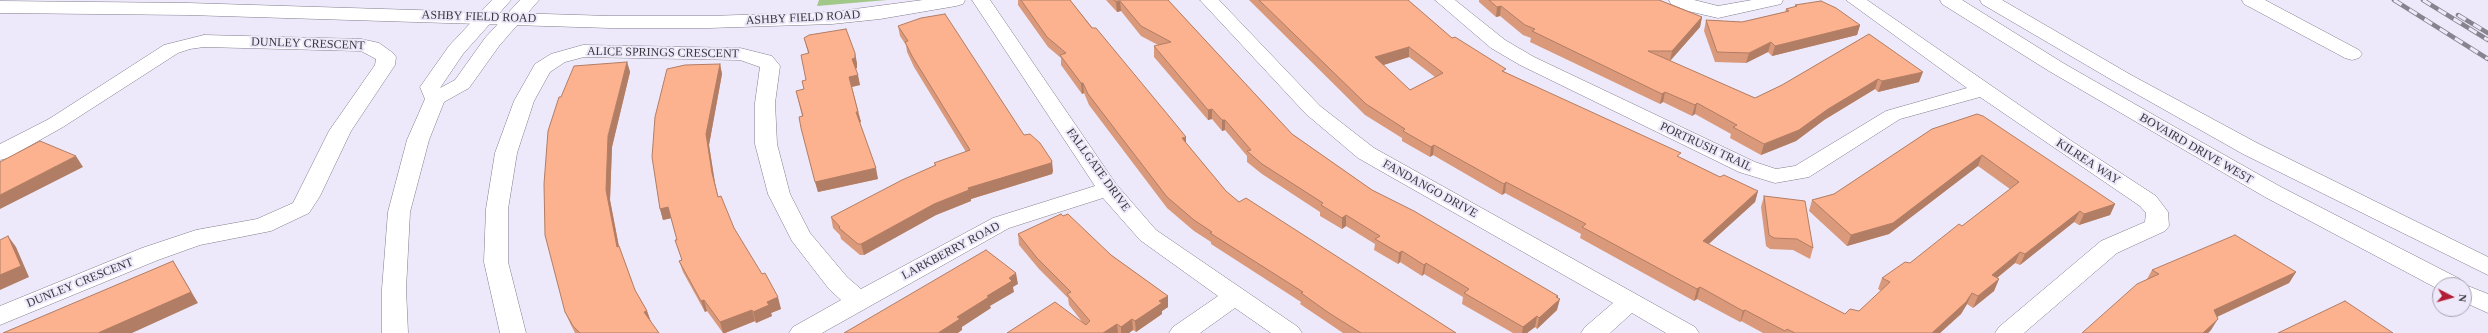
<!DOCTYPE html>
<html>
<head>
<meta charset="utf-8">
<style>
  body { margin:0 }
  #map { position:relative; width:2488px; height:333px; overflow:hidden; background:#eee9fa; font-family:Georgia,serif }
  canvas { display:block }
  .north { position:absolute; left:2432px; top:277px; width:40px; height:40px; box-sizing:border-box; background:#eee9fa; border:1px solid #a6a2af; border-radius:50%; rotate:96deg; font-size:11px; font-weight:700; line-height:16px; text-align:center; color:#39383e }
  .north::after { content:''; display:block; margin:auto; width:14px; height:18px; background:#b01d34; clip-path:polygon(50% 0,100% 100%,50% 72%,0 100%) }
</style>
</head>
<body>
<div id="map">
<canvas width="2488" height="333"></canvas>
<div class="north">N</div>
</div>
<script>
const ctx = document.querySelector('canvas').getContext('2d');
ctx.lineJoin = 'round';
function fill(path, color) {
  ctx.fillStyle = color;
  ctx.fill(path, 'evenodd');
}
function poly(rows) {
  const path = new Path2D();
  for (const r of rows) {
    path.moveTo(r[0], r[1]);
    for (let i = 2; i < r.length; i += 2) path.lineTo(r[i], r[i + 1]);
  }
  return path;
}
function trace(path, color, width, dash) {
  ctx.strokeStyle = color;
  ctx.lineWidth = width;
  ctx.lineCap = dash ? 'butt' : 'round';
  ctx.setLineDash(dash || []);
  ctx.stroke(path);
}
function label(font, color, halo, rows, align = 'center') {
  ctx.font = font + ' Georgia,serif';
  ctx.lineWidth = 4;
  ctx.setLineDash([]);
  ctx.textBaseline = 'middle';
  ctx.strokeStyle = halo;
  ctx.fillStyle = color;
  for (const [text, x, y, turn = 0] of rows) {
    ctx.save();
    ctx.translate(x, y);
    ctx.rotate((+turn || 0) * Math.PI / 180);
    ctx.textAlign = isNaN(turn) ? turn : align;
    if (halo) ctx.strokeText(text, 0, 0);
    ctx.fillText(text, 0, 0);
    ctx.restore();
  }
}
fill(poly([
  [819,0,887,0,817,6]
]), '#a1c789');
const minor = poly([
  [923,0,965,0,963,4,956,6,880,19,832,24,709,28,610,28,188,15,0,13,0,1,188,3,610,16,709,16,832,12,923,0],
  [972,0,990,0,1116,184,1156,230,1298,327,1302,333,1271,333,1235,308,1200,333,1169,333,1173,327,1218,296,1140,240,1103,198,1009,228,822,333,789,333,793,327,841,300,829,289,792,241,768,194,755,144,755,103,760,67,740,60,584,57,565,62,550,72,534,101,517,153,508,209,508,262,526,333,500,333,484,262,486,209,495,153,514,101,535,64,551,54,583,45,740,48,772,56,780,66,775,103,777,144,790,194,810,233,847,277,861,289,993,218,1095,186,972,0],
  [1200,0,1219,0,1320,106,1374,148,1695,327,1699,333,1666,333,1632,313,1610,333,1581,333,1585,327,1613,303,1358,158,1306,114,1200,0],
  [1435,0,1455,0,1505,40,1534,57,1755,162,1776,169,1795,166,1886,111,1967,88,1846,0,1867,0,2070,140,2156,196,2168,212,2169,226,2165,231,2117,253,2024,333,1995,333,1999,327,2101,241,2145,222,2146,213,2140,206,1980,97,1900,119,1809,177,1775,183,1739,172,1520,65,1491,48,1435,0],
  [1669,0,1694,0,1718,6,1752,0,1783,0,1781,4,1718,18,1688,11,1671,4,1669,0],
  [2242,0,2265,0,2359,50,2362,54,2359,58,2352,60,2345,58,2244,4,2242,0],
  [204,35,361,39,379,43,393,53,396,57,395,65,351,131,320,196,309,213,271,231,200,245,158,260,0,325,0,306,142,248,196,230,257,219,293,203,329,131,375,65,376,59,361,51,204,47,190,49,178,53,63,127,8,158,0,160,0,144,49,119,164,45,204,35]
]);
const major = poly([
  [492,0,511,0,463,54,440,88,455,80,485,38,520,0,539,0,499,46,469,88,444,102,429,140,410,212,406,289,408,333,382,333,382,289,388,212,407,140,425,99,420,87,449,46,492,0],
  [1940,0,1962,0,2063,63,2180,130,2281,187,2460,279,2463,284,2488,294,2488,313,2464,302,2464,285,2440,285,2440,290,2265,197,2049,71,1942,4,1940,0],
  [1980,0,2002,0,2131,75,2259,144,2488,257,2488,275,2243,154,2117,83,1982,4,1980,0]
]);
trace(minor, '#817d8c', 1);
trace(major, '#817d8c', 1);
fill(minor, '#fff');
fill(major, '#fff');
const rail = poly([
  [2394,0,2488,59],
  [2423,0,2488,40],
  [2458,15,2488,33]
]);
trace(rail, '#87848f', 4.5);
trace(rail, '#eee9fa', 3, [9]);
fill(poly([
  [1018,0,1070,0,1186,143,1226,191,1239,202,1456,333,1343,333,1300,304,1301,302,1211,244,1211,242,1194,231,1167,208,1089,105,1084,93,1082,94,1061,65,1061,58,1048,47,1018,5],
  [1106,0,1168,0,1292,134,1372,190,1558,296,1557,310,1537,329,1535,327,1527,333,1513,333,1462,304,1463,297,1424,274,1422,276,1400,262,1398,264,1374,250,1375,244,1346,226,1342,229,1320,216,1320,212,1262,174,1247,162,1247,156,1225,130,1222,131,1212,119,1208,120,1154,57,1154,46,1158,45,1141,36,1121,11,1117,12],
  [1249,0,1408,0,1452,38,1505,72,1720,177,1758,191,1755,202,1708,244,1845,314,1859,311,1881,291,1878,289,1882,278,1910,263,1962,226,2010,189,1978,166,1889,234,1847,246,1809,211,1812,200,1834,194,1932,129,2115,204,2110,215,2079,225,2074,222,2020,265,2015,263,1997,278,1999,279,1994,291,1973,308,1967,304,1961,314,1940,333,1763,333,1741,321,1740,322,1697,299,1694,301,1580,238,1581,234,1505,193,1502,195,1433,155,1430,157,1402,141,1402,138,1365,115],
  [1409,57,1435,77,1410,90,1383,65],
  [1479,0,1659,0,1702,17,1700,27,1670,61,1755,98,1782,85,1869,34,1919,82,1878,92,1875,89,1824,120,1796,141,1761,155,1730,138,1731,134,1695,114,1692,116,1663,102,1660,104,1530,42,1531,38,1523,35,1500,16,1496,17,1479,2],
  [1795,5,1860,25,1857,35,1772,56,1768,52,1746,63,1715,62,1704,31,1706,20,1742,22,1785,12,1786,9,1795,7],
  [898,26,1024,135,1053,171,1052,174,971,199,971,201,936,215,864,255,860,255,841,239,840,235,833,228,831,217,935,166,934,163,966,152,914,67,907,52,906,45,900,36],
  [804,38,857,63,857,68,856,69,860,85,852,87,861,122,859,123,878,179,818,192,801,128,802,116,796,91,804,89,802,81,806,80,808,53],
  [627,62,630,72,612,147,610,200,619,246,635,290,647,311,651,322,659,333,575,333,570,323,565,312],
  [720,64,722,74,709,145,715,183,718,197,734,228,781,309,771,313,772,316,756,323,755,321,725,333,723,333,707,311,705,312,683,272,679,261,682,260,675,240,677,240,671,218,663,220,660,209],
  [1764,196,1813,248,1810,259,1793,250,1770,249,1766,246,1761,207],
  [1063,216,1111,255,1168,296,1168,307,1162,311,1162,314,1136,332,1133,330,1129,333,1007,333,1083,323,1069,305,1068,298,1039,269,1019,245,1018,234],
  [2152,270,2296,272,2289,283,2217,317,2211,330,2208,333,2082,333,2147,279]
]), '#da997b');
fill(poly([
  [1120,1,1121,11,1117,12,1116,2],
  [1501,6,1500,16,1496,17,1497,7],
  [1702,17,1700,27,1670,61,1672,51],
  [1860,25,1857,35,1772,56,1775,46],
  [1771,42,1768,52,1746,63,1749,53],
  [1409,47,1409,57,1374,68,1375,57],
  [855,53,857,63,857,68,854,69,852,59],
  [627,62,630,72,612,147,610,200,621,258,617,247,606,190,608,136],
  [720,64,722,74,709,145,715,183,721,208,712,173,706,134],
  [1923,72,1919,82,1878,92,1882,81],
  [858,75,860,85,851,87,849,77],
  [1878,79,1875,89,1824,120,1796,141,1761,155,1764,144,1828,109],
  [1081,83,1083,83,1084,93,1082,94],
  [1665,92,1663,102,1660,104,1662,94],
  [1697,103,1695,114,1692,116,1695,105],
  [1212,109,1212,119,1208,120,1208,110],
  [856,112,858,112,861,122,858,123],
  [1222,120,1225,120,1225,130,1222,131],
  [1186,137,1186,148,1182,138],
  [1434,145,1433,155,1430,157,1431,147],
  [1982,155,1978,166,1889,234,1847,246,1851,235],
  [76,156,83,167,0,209,0,195],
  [1052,161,1053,171,1052,174,971,199,971,201,936,215,864,255,861,244,934,204,968,188],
  [876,168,878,179,818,192,815,182],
  [1506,182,1505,193,1502,195,1504,184],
  [1758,191,1755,202,1700,252,1703,241],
  [2115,204,2110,215,2079,225,2084,214],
  [668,207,672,218,663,220,660,209],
  [2080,211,2074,222,2020,265,2025,254],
  [1346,215,1346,226,1342,229,1342,218],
  [8,236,16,247,29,277,0,290,0,275],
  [1402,251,1400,262,1398,264,1399,253],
  [2020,252,2015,263,1987,286,1992,275],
  [173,261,198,303,132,333,98,333],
  [1426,263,1424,274,1422,276,1424,265],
  [2296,272,2289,283,2208,321,2214,310],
  [1016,273,1018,284,1013,287,1014,292,990,306,991,308,962,327,962,330,958,333,938,333,957,317],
  [1999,279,1994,291,1973,308,1978,296],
  [1700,287,1697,299,1694,301,1697,289],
  [1972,293,1967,304,1961,314,1940,333,1932,333],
  [1168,296,1168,307,1162,311,1162,314,1136,332,1135,321,1159,301],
  [1558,296,1557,301,1560,299,1557,310,1537,329,1539,318],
  [778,297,781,309,771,313,772,316,756,323,753,312,767,302],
  [704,300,707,311,705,312,701,301],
  [752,310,755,321,725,333,723,333,720,322],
  [1745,310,1741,321,1740,322,1743,311],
  [647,311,651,322,644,312],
  [1537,316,1535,327,1527,333,1522,333,1523,327],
  [1132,319,1133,330,1129,333,1121,333,1121,327],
  [2218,319,2211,330,2208,333,2203,333],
  [1117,324,1118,333,1103,333]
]), '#b17d64');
const building = poly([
  [1021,0,1070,0,1092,28,1096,28,1173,121,1186,137,1182,138,1226,191,1239,202,1246,198,1456,333,1361,333,1329,313,1301,293,1303,292,1210,233,1212,232,1194,220,1167,197,1088,94,1083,83,1081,83,1060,55,1066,53,1047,37,1021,0],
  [1114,0,1168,0,1292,134,1372,190,1414,211,1558,296,1556,297,1560,299,1539,318,1537,316,1523,327,1464,293,1469,289,1426,263,1424,265,1402,251,1399,253,1375,239,1380,236,1346,215,1342,218,1321,205,1323,203,1262,164,1247,151,1251,150,1225,120,1222,120,1212,109,1208,110,1154,46,1171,42,1141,26,1120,1,1116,2,1114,0],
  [1259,0,1408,0,1452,38,1455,37,1506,69,1502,71,1681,153,1677,156,1720,177,1724,175,1758,191,1703,241,1845,314,1850,309,1859,311,1890,282,1882,278,1905,262,1910,263,1959,224,1962,226,2019,182,1982,155,1893,223,1851,235,1812,200,1834,194,1932,129,1977,114,1983,116,2115,204,2084,214,2080,211,2025,254,2020,252,1992,275,1999,279,1978,296,1972,293,1966,302,1932,333,1795,333,1787,329,1785,331,1745,310,1743,311,1700,287,1697,289,1582,227,1586,224,1506,182,1504,184,1434,145,1431,147,1403,131,1405,129,1366,104,1259,0],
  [1409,47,1443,73,1410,90,1375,57,1409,47],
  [1489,0,1659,0,1702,17,1672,51,1648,51,1755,98,1782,85,1869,34,1923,72,1882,81,1878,79,1828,109,1799,130,1764,144,1733,127,1737,125,1697,103,1695,105,1665,92,1662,94,1532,31,1535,29,1525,25,1501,6,1497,7,1489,0],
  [1821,1,1836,8,1860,25,1775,46,1771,42,1749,53,1717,52,1706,20,1742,22,1789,11,1786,9,1797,6,1795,5,1821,1],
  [945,14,1024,135,1030,134,1040,143,1052,161,1051,163,968,188,969,190,934,204,861,244,858,244,839,228,840,227,831,217,902,180,936,165,934,163,970,150,912,56,905,42,908,41,898,26,921,18,945,14],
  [846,29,855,53,855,58,852,59,858,75,849,77,858,112,856,112,876,168,815,182,801,128,799,117,803,116,796,91,804,89,802,81,806,80,801,55,809,53,804,38,809,35,846,29],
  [627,62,608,136,606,190,617,247,619,246,635,290,647,311,644,312,659,333,580,333,573,326,565,312,545,235,544,184,548,131,559,97,561,97,574,66,627,62],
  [720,64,706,134,712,173,718,197,721,196,734,228,762,274,765,273,778,297,767,302,769,305,753,312,752,310,720,322,704,300,701,301,679,261,682,260,675,240,677,240,668,207,660,209,652,157,655,117,667,69,685,65,720,64],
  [40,141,76,156,0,195,0,162,40,141],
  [1764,196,1805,201,1813,248,1797,239,1774,238,1769,235,1764,196],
  [1061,214,1063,216,1068,214,1111,255,1168,296,1159,301,1162,303,1135,321,1132,319,1121,327,1117,324,1103,333,1007,333,1055,302,1086,325,1090,321,1067,294,1071,292,1037,258,1018,234,1061,214],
  [2235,235,2296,272,2214,310,2218,319,2203,333,2082,333,2137,284,2159,274,2152,270,2235,235],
  [8,236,21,266,0,275,0,240,8,236],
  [986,250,1016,273,1009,278,1012,281,987,296,989,297,957,317,960,319,938,333,844,333,986,250],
  [173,261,191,292,98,333,3,333,173,261],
  [2345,301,2393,333,2278,333,2345,301]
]);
fill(building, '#fdb28f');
trace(building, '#b17d64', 1);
label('12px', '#39383e', '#eee9fa', [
  ["ASHBY FIELD ROAD",479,17,2],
  ["ASHBY FIELD ROAD",803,18,-3],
  ["DUNLEY CRESCENT",308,44,2],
  ["ALICE SPRINGS CRESCENT",663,53,1],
  ["PORTRUSH TRAIL",1706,147,25],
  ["BOVAIRD DRIVE WEST",2196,149,30],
  ["KILREA WAY",2088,162,33],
  ["FALLGATE DRIVE",1098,170,54],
  ["FANDANGO DRIVE",1430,189,29],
  ["LARKBERRY ROAD",951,251,-28],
  ["DUNLEY CRESCENT",80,283,-22]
]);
</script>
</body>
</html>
